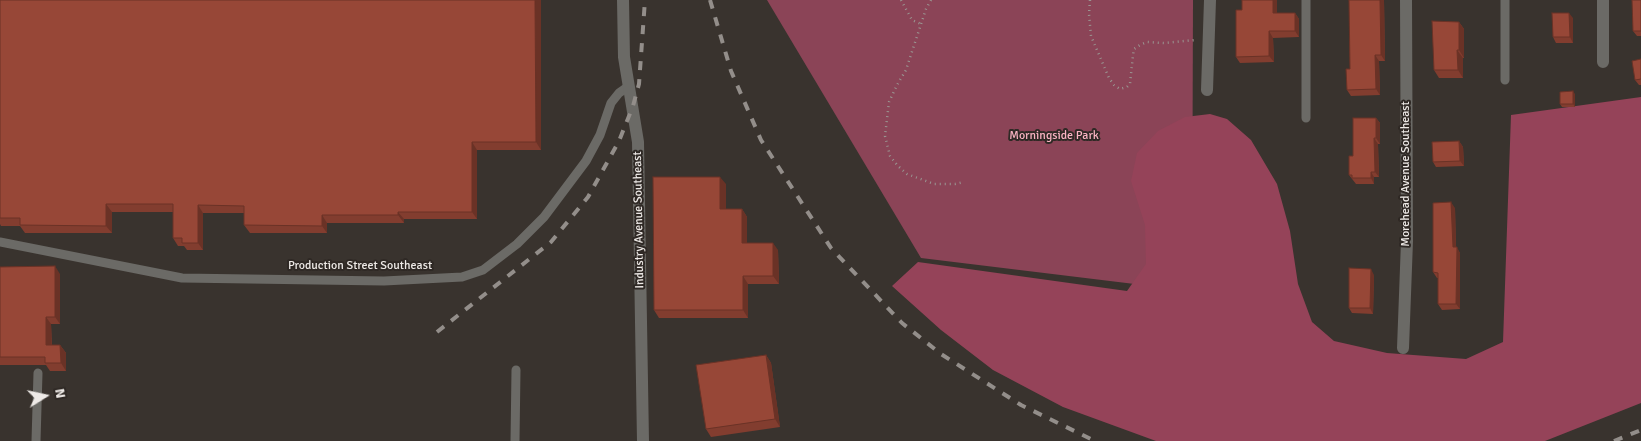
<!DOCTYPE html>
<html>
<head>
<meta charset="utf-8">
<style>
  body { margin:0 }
  #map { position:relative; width:1641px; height:441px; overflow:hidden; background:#39332e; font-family:Signika,sans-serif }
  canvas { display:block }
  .north { position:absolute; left:20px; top:371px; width:50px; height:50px; -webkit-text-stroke:4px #2f2925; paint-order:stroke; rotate:80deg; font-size:14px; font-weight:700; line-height:20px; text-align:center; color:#eeeae7 }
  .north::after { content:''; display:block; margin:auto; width:18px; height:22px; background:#eeeae7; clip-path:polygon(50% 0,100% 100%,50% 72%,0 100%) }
</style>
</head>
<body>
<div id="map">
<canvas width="1641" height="441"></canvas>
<div class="north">N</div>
</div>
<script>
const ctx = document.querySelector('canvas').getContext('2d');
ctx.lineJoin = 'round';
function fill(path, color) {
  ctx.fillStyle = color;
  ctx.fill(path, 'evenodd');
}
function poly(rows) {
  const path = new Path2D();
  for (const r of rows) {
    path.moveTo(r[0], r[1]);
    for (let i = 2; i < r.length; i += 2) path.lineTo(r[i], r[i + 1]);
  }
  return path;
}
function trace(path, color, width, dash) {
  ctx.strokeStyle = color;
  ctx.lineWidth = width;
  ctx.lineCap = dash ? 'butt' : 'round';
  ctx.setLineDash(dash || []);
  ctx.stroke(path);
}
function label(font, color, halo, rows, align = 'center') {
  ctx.font = font + ' Signika,sans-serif';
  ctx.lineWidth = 4;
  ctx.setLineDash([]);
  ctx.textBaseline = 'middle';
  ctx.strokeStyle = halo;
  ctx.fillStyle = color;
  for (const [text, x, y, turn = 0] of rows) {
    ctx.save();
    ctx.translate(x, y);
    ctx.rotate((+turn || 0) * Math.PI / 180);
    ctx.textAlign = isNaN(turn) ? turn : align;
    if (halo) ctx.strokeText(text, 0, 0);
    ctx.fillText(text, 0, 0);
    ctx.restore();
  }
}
fill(poly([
  [767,0,1193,0,1192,291,921,258]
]), '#8b4457');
fill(poly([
  [1641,97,1641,403,1545,441,1156,441,1063,407,993,370,941,330,892,286,918,262,1127,291,1146,264,1145,225,1131,181,1137,153,1158,131,1185,117,1210,114,1227,119,1251,140,1277,184,1290,231,1298,284,1312,322,1334,341,1387,353,1466,359,1503,342,1511,115]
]), '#954359');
trace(poly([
  [901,0,912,20,921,24],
  [931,0,926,9,906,70,897,85,889,102,885,136,890,156,898,166,907,174,934,184,955,184,964,182],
  [1090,0,1089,14,1091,36,1109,78,1114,85,1120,89,1127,87,1130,84,1133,55,1134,49,1140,45,1147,42,1164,43,1195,40]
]), '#9a9591', 2.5, [1, 4]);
trace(poly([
  [1505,80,1505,0],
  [1306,118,1306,0],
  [0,242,182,278,384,281,462,277,483,270,517,244,544,217,586,161,600,135,611,103,619,93,629,86],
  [36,441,38,373],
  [515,441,516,370]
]), '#6b6a66', 9);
trace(poly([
  [623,0,624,57,638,142,643,441],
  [1603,62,1603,0],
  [1207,90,1210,0],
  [1403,348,1407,241,1406,0]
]), '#6b6a66', 12);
trace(poly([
  [710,0,731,71,761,140,831,248,902,323,941,354,1021,405,1095,441],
  [437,332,551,242,588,197,619,141,633,106,639,84,645,0],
  [1614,441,1641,430]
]), '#938e8a', 4, [9, 9]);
fill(poly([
  [0,0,541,0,541,150,477,150,477,219,404,219,404,223,327,223,327,233,250,233,244,225,244,213,203,213,203,250,187,250,184,246,178,246,173,238,173,212,112,212,112,233,25,233,20,226,1,226,0,224],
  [1349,0,1384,0,1385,61,1379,61,1380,95,1351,96,1347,90,1350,69],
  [1641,0,1641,36,1637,36,1633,31],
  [1277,13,1295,13,1299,19,1299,37,1273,38,1274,62,1240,63,1236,57],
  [1573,18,1573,43,1556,43,1553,37],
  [1459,22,1464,29,1464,58,1463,58,1463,78,1439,78,1434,70],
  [1641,59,1641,85,1639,85,1635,80],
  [1575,94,1575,107,1562,107,1560,104],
  [1376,118,1380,123,1380,144,1378,144,1379,177,1374,177,1374,184,1356,184,1349,175,1353,156],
  [1459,141,1463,147,1464,166,1436,167,1433,162],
  [726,184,726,209,742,209,747,217,747,243,778,250,779,284,748,284,748,318,659,318,654,310],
  [1455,208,1456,247,1460,253,1460,309,1442,310,1438,304,1438,278,1437,278,1433,272],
  [0,267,60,274,60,324,51,324,52,345,60,345,66,353,66,371,50,371,46,365,0,365],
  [1374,275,1373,314,1352,313,1349,308],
  [766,355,771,363,780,427,711,437,706,429]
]), '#823d2f');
fill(poly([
  [535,0,541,0,541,150,536,142],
  [1273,0,1277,0,1277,20,1273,13],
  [1380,0,1384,0,1385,61,1381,55],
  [1295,13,1299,19,1299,37,1295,31],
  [1569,13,1573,18,1573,43,1570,37],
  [1459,22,1464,29,1464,58,1459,50],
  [1269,31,1273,38,1274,62,1269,56],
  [1457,50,1463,58,1463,78,1458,70],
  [1375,55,1379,61,1380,95,1376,89],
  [1573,91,1575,94,1575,107,1573,104],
  [1376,118,1380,123,1380,144,1376,138],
  [1374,138,1378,144,1379,177,1375,172],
  [1459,141,1463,147,1464,166,1460,161],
  [472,142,477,150,477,219,472,212],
  [1371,172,1374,177,1374,184,1371,178],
  [720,177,726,184,726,217,720,209],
  [1451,202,1455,208,1456,253,1453,247],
  [106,204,112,212,112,233,106,226],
  [198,205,203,213,203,250,198,243],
  [742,209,747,217,747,250,742,243],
  [398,212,404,219,404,223,398,215],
  [322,215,327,223,327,233,322,226],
  [773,243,778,250,779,284,773,276],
  [1457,247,1460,253,1460,309,1456,304],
  [55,266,60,274,60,324,55,317],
  [1371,269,1374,275,1373,314,1370,308],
  [743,276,748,284,748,318,743,310],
  [46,317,51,324,52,353,46,345],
  [60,345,66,353,66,371,61,363],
  [766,355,771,363,780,427,775,419]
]), '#6a3226');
const building = poly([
  [0,0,535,0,536,142,472,142,472,212,398,212,398,215,322,215,322,226,244,225,244,206,198,205,198,243,182,243,182,238,173,238,173,204,106,204,106,226,20,225,20,218,0,218,0,0],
  [1242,0,1273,0,1273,13,1295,13,1295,31,1269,31,1269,56,1236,57,1236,10,1242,10,1242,0],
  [1349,0,1380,0,1381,55,1375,55,1376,89,1347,90,1346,69,1350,69,1349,0],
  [1632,0,1641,0,1641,31,1633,31,1632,0],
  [1552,13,1569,13,1570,37,1553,37,1552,13],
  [1432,21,1459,22,1459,50,1457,50,1458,70,1434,70,1432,21],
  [1641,59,1641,79,1635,80,1632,61,1641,59],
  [1573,91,1573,104,1560,104,1560,92,1573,91],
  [1353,118,1376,118,1376,138,1374,138,1375,172,1371,172,1371,178,1352,178,1352,175,1349,175,1349,156,1353,156,1353,118],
  [1459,141,1460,161,1433,162,1432,142,1459,141],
  [653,177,720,177,720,209,742,209,742,243,773,243,773,276,743,276,743,310,654,310,653,177],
  [1451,202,1453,247,1457,247,1456,304,1438,304,1438,273,1433,272,1433,203,1451,202],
  [55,266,55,317,46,317,46,345,60,345,61,363,45,363,45,357,0,357,0,267,55,266],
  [1349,268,1371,269,1370,308,1349,308,1349,268],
  [766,355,775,419,706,429,696,365,766,355]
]);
fill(building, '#974737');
trace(building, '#6a3226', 1);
label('12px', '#fbb4c3', '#2f2925', [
  ["Morningside Park",1054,136]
]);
label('12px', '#eeeae7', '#2f2925', [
  ["Morehead Avenue Southeast",1406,174,-90],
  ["Industry Avenue Southeast",639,220,-91],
  ["Production Street Southeast",360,266]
]);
</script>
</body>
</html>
